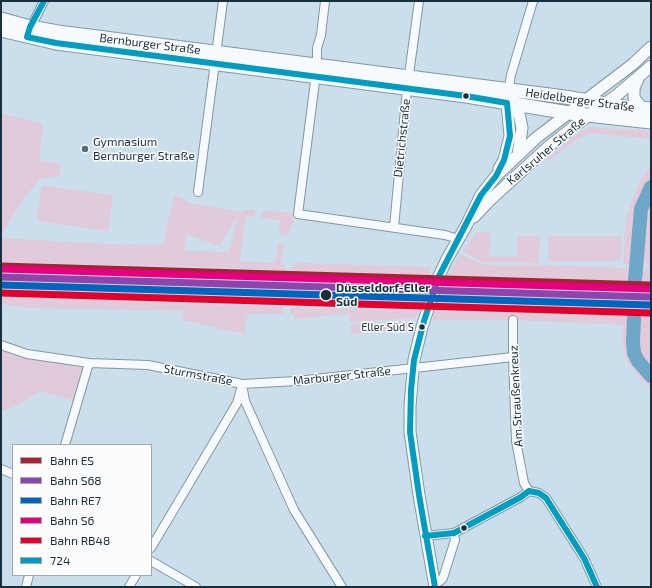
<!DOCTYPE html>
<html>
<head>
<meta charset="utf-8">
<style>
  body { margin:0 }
  #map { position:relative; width:652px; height:588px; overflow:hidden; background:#cadeeb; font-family:"Exo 2",sans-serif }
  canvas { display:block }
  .frame { position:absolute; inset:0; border:2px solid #16303f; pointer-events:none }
  .legend { position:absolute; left:12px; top:444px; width:140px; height:132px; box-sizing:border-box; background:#fcfcfc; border:1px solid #a0aab0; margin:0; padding:5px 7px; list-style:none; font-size:12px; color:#16303f }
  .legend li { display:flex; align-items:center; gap:8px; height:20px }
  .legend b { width:20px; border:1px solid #a0aab0 }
</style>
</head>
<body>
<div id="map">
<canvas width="652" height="588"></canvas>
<div class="frame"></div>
<ul class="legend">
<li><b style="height:5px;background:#aa2135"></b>Bahn ES</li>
<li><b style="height:5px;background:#8e44ad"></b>Bahn S68</li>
<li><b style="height:5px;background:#0065bd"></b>Bahn RE7</li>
<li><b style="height:5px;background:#e6007e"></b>Bahn S6</li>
<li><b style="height:5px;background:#e4002b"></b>Bahn RB48</li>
<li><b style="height:5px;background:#029dc0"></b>724</li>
</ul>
</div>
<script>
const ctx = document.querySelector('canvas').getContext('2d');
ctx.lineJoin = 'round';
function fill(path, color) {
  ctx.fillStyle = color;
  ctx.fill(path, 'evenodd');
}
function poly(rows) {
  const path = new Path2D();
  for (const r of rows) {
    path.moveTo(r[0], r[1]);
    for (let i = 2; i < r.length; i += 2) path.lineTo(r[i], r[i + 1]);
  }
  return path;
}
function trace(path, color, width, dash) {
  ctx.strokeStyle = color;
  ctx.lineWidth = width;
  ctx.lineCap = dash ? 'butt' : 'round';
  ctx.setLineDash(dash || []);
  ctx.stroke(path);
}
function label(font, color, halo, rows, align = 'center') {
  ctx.font = font + ' "Exo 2",sans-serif';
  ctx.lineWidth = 3;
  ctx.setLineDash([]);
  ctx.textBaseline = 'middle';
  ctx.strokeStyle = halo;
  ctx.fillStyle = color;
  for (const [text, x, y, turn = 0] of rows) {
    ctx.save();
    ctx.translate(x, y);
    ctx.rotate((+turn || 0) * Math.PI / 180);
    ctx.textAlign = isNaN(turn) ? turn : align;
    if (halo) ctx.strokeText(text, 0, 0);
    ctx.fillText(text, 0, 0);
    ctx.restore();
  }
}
fill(poly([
  [1,113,43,124,39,161,60,163,60,175,39,179,14,213,1,236],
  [589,127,651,131,651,139,591,133,576,140,551,159,544,161,573,137],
  [651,165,651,281,448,276,460,253,475,262,490,265,548,265,649,269,648,264,623,264,626,216,638,185,645,173],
  [43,186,113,195,108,231,38,221,37,217,41,189],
  [174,195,182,198,188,203,240,212,219,246,186,234,185,251,229,252,238,216,244,210,256,210,254,217,246,216,240,261,275,263,278,245,281,242,284,245,281,264,285,265,285,271,239,268,1,262,1,238,106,244,163,245],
  [267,211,293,213,293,222,288,234,283,236,280,235,279,230,280,220,260,218,264,212],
  [476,232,491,233,489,257,517,256,517,236,540,236,539,263,485,262,476,259,463,251],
  [548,236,621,236,621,261,548,261],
  [301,263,429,267,430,275,291,271,292,265],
  [1,280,236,286,236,296,1,288],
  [443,293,527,296,591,298,651,301,651,305,440,301],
  [1,297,283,307,283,314,247,314,244,334,182,320,184,311,25,308,1,304],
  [290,308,417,311,419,312,418,315,414,318,350,322,349,314,294,319,294,314,290,314],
  [434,312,651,316,651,389,638,376,626,359,622,339,623,325,513,320,434,320,433,318],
  [413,321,414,323,412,329,351,334,350,325],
  [1,350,28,357,82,366,84,367,75,401,40,391,22,403,1,412]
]), '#e1cada');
trace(poly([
  [635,280,641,209,651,187],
  [634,318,633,342,634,353,638,361,651,376]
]), '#6fa7c8', 14);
const street = poly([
  [325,1,321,35,317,48,317,66,298,214,445,235,458,239],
  [29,31,44,1],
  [508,93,511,75,533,1],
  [198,192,223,1],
  [394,227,407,89,419,1],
  [513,320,513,357,516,441,524,483,529,491],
  [1,345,27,354,89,363,148,365,242,384,297,381,513,357],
  [242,384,245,401,294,510,342,587],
  [65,445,89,363],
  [1,469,13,474],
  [529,491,539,493,546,498,584,558,597,587],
  [425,536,454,533,521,497,529,491],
  [151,548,237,403,241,389],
  [151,561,196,587],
  [434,582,440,581,443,578,455,540,454,533],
  [26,587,29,575],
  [129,587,136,575]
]);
const secondary = poly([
  [638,79,634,88,634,98,643,109],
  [513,98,519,113,522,128,518,155],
  [499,169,504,160,510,136,507,103],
  [474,217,489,201,548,147,577,124,617,95,651,66],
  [435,587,419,495,410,432,410,406,414,360,422,327,439,276,447,259,466,226,481,195,496,176,536,138,633,64,651,47]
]);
const primary = poly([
  [1,19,30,27,58,32,565,97,624,107,651,109],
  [1,30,56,43,466,96,569,113,651,122]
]);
trace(street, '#8298a4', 10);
trace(secondary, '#8298a4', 13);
trace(primary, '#8298a4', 15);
trace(street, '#f7fafc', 8);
trace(secondary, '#f7fafc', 11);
trace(primary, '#f7fafc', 13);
trace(poly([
  [1,295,437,309,651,314]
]), '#c0c6cb', 2.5, [2, 4]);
trace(poly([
  [27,37,56,43,466,96,507,103],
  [27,37,30,27,44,1],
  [529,491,539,493,546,498,584,558,597,587],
  [425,536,454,533,521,497,529,491],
  [435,587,419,495,410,432,411,390,414,360,424,321,439,276,481,195,496,176,504,160,510,136,507,103]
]), '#029dc0', 6);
trace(poly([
  [1,266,651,285]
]), '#aa2135', 7);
trace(poly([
  [1,277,651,297]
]), '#8e44ad', 7);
trace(poly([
  [1,285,651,305]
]), '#0065bd', 7);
trace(poly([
  [1,269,651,289]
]), '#e6007e', 7);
trace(poly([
  [1,293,651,313]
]), '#e4002b', 7);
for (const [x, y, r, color] of [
  [466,96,3.5,"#16303f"],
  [85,149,4,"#556d7b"],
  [326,295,6,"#16303f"],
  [422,327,3.5,"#16303f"],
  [464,528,3.5,"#16303f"]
]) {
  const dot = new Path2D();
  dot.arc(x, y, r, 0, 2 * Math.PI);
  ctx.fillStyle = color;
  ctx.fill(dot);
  trace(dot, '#fcfcfc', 1.5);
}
label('11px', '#16303f', '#fcfcfc', [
  ["Eller Süd S",414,327]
], 'right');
label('12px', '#16303f', '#fcfcfc', [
  ["Bernburger Straße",150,44,7],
  ["Heidelberger Straße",580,100,8],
  ["Dietrichstraße",402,138,-84],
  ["Karlsruher Straße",546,151,-40],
  ["Sturmstraße",198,375,11],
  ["Marburger Straße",342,376,-6],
  ["Am Straußenkreuz",516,396,-93]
]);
label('12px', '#16303f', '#fcfcfc', [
  ["Gymnasium",93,142],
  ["Bernburger Straße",93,156]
], 'left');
label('bold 12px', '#16303f', '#fcfcfc', [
  ["Düsseldorf-Eller",336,288],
  ["Süd",336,302]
], 'left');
</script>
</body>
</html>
